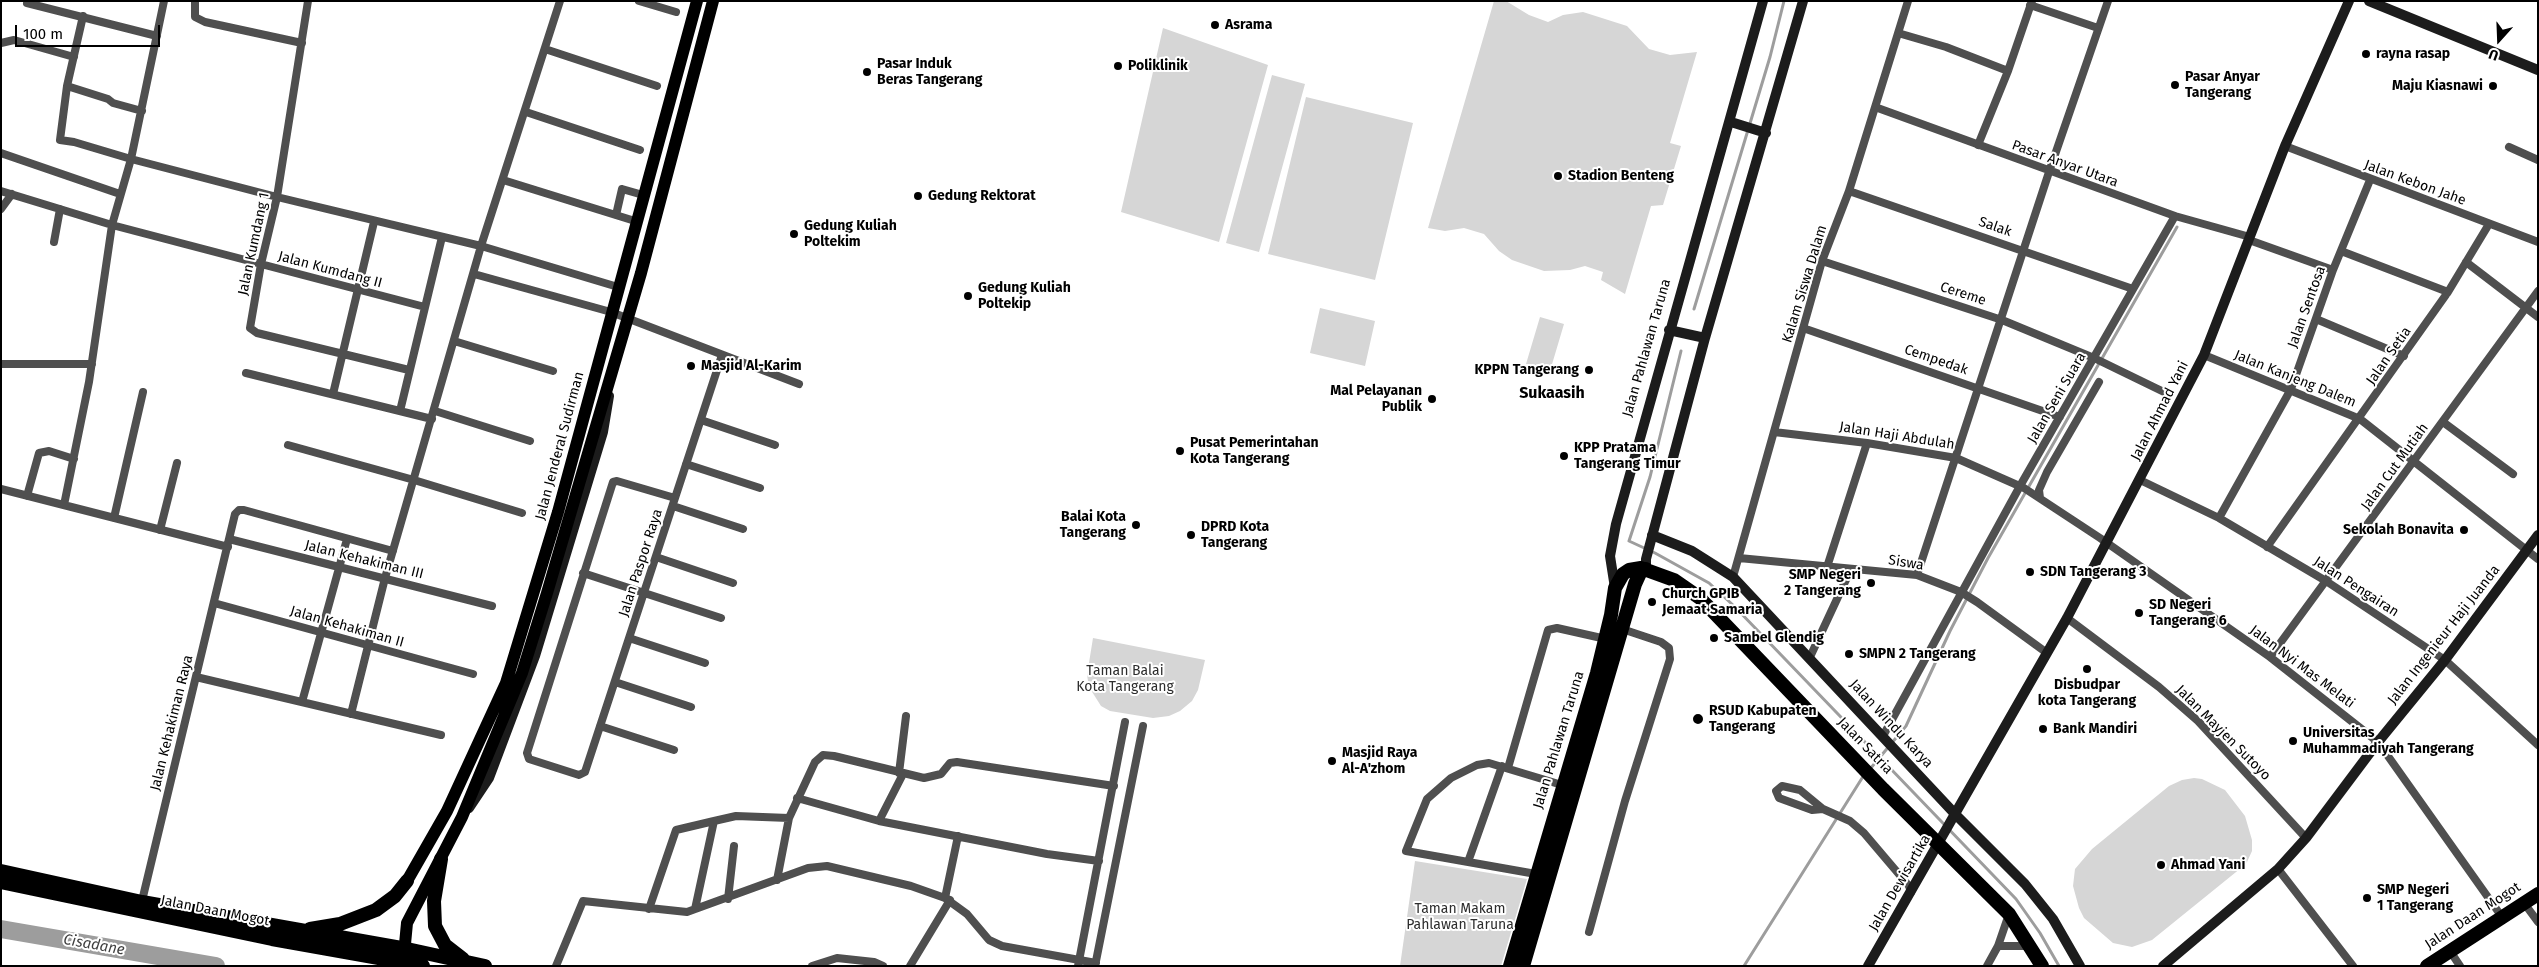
<!DOCTYPE html>
<html>
<head>
<meta charset="utf-8">
<style>
  body { margin:0 }
  #map { position:relative; width:2539px; height:967px; overflow:hidden; background:#fff; font-family:"Fira Sans",sans-serif }
  canvas { display:block }
  .frame { position:absolute; inset:0; border:2px solid #000; pointer-events:none }
  .north { position:absolute; left:2474px; top:15px; width:50px; height:50px; -webkit-text-stroke:4px #fff; paint-order:stroke; rotate:200deg; font-size:14px; font-weight:700; line-height:20px; text-align:center; color:#000 }
  .north::after { content:''; display:block; margin:auto; width:18px; height:22px; background:#000; clip-path:polygon(50% 0,100% 100%,50% 72%,0 100%) }
  .scale { position:absolute; left:15px; top:25px; width:145px; height:22px; box-sizing:border-box; border:2px solid #000; border-top:0; padding-left:6px; font-size:15px; line-height:18px; white-space:nowrap; color:#000; -webkit-text-stroke:4px #fff; paint-order:stroke }
</style>
</head>
<body>
<div id="map">
<canvas width="2539" height="967"></canvas>
<div class="frame"></div>
<div class="north">U</div>
<div class="scale">100 m</div>
</div>
<script>
const ctx = document.querySelector('canvas').getContext('2d');
ctx.lineJoin = 'round';
function fill(path, color) {
  ctx.fillStyle = color;
  ctx.fill(path, 'evenodd');
}
function poly(rows) {
  const path = new Path2D();
  for (const r of rows) {
    path.moveTo(r[0], r[1]);
    for (let i = 2; i < r.length; i += 2) path.lineTo(r[i], r[i + 1]);
  }
  return path;
}
function trace(path, color, width, dash) {
  ctx.strokeStyle = color;
  ctx.lineWidth = width;
  ctx.lineCap = dash ? 'butt' : 'round';
  ctx.setLineDash(dash || []);
  ctx.stroke(path);
}
function label(font, color, halo, rows, align = 'center') {
  ctx.font = font + ' "Fira Sans",sans-serif';
  ctx.lineWidth = 4;
  ctx.setLineDash([]);
  ctx.textBaseline = 'middle';
  ctx.strokeStyle = halo;
  ctx.fillStyle = color;
  for (const [text, x, y, turn = 0] of rows) {
    ctx.save();
    ctx.translate(x, y);
    ctx.rotate((+turn || 0) * Math.PI / 180);
    ctx.textAlign = isNaN(turn) ? turn : align;
    if (halo) ctx.strokeText(text, 0, 0);
    ctx.fillText(text, 0, 0);
    ctx.restore();
  }
}
fill(poly([
  [1494,1,1506,1,1529,15,1548,22,1563,15,1583,12,1627,26,1649,49,1670,55,1697,52,1670,143,1681,146,1663,205,1651,206,1625,294,1601,280,1603,272,1585,266,1570,270,1544,271,1512,260,1499,251,1484,234,1464,228,1445,231,1428,228],
  [1163,28,1268,65,1219,242,1121,212],
  [1272,75,1305,84,1259,252,1226,243],
  [1306,97,1413,123,1375,280,1268,254],
  [1320,308,1375,321,1365,366,1310,353],
  [1540,317,1564,324,1550,371,1526,364],
  [1093,638,1205,660,1198,690,1192,701,1180,711,1169,716,1153,718,1110,711,1101,706,1089,687,1087,675],
  [2194,778,2202,779,2225,790,2245,816,2252,840,2252,851,2247,862,2241,868,2152,940,2132,947,2113,943,2084,918,2079,908,2073,886,2075,869,2092,849,2169,786,2182,780],
  [1415,861,1527,879,1501,966,1400,966]
]), '#d6d6d6');
trace(poly([
  [1694,309,1770,57,1784,1],
  [1681,351,1650,477,1629,541,1655,553,1709,583,1734,606,2016,899,2040,933,2059,966],
  [1870,769,1906,726,1950,631,1988,558,2177,227],
  [1744,966,1864,775]
]), '#9d9d9d', 3);
trace(poly([
  [1,929,216,966]
]), '#9d9d9d', 18);
trace(poly([
  [195,1,195,17,205,22,302,43],
  [308,1,277,197,261,264,250,328,257,333,409,370],
  [639,1,676,12],
  [27,3,157,36],
  [2030,5,2098,28],
  [83,16,67,86,108,99,113,103,142,111],
  [1898,33,1946,47,2008,71],
  [1,43,14,40,74,57],
  [545,49,657,86],
  [67,86,60,140,74,142,131,159,277,197,481,246,618,287],
  [1875,107,2175,216,2250,237],
  [526,112,640,150],
  [1978,145,2008,71,2032,1],
  [2285,146,2538,242],
  [2509,147,2538,160],
  [1,153,120,194],
  [503,180,635,221],
  [1,191,112,225,425,307],
  [1849,191,2133,289],
  [1,209,12,194],
  [616,215,622,189,643,195],
  [2249,240,2333,270],
  [54,242,60,209],
  [2341,251,2448,292],
  [1822,261,2002,320,2094,358,2166,393],
  [2466,262,2538,317],
  [474,274,611,312,799,384],
  [2316,319,2404,356],
  [1803,328,2060,417],
  [454,341,553,371],
  [2204,355,2360,419,2538,559],
  [1,364,92,364],
  [246,373,432,419],
  [333,394,374,222],
  [400,411,442,237],
  [435,411,530,441],
  [701,420,775,445],
  [2443,422,2513,474],
  [1774,432,1867,443,1956,458,2024,488,2100,538,2270,657,2378,742,2502,917],
  [288,445,414,480,522,513],
  [686,464,760,488],
  [2140,480,2219,518,2326,581,2445,660,2538,745],
  [1,489,228,547],
  [27,496,39,453,49,451,74,459],
  [675,498,617,481,613,482,527,753,529,759,579,775,585,772,675,498,722,355],
  [2040,498,2039,490,2047,472,2099,382],
  [64,505,89,382,112,225,131,159,164,1],
  [673,506,743,529],
  [114,518,143,392],
  [2219,518,2291,389,2333,270,2370,180],
  [160,530,177,463],
  [229,539,492,606],
  [2267,547,2448,292,2489,224],
  [656,557,733,583],
  [1739,558,1917,575,1961,592,1977,602,2047,653],
  [1827,567,1867,443],
  [583,573,721,618],
  [1917,575,2049,172,2108,1],
  [1733,577,1822,261,1849,191,1908,1],
  [214,603,473,674],
  [2067,618,2159,687,2198,721,2306,838],
  [629,638,705,663],
  [1810,657,1851,569],
  [2270,657,2538,291],
  [196,677,441,735],
  [615,682,691,707],
  [302,702,347,539],
  [351,714,385,578,481,246,560,1],
  [600,726,674,750],
  [1883,736,2020,486,2175,216],
  [1508,768,1548,630,1557,628,1606,639],
  [899,773,906,716],
  [797,798,879,821,1047,854,1099,861],
  [1823,809,1800,790,1782,786,1776,791,1779,798,1812,810,1823,809,1850,821,1864,833,1909,886,1911,892],
  [714,821,736,816,789,818],
  [879,821,903,774],
  [1468,862,1502,766],
  [2278,869,2353,966],
  [1536,874,1406,851,1427,799,1451,778,1477,765,1489,763,1562,785],
  [777,880,789,818,815,762,823,755,834,756,924,778,941,774,950,763,957,762,1114,786],
  [945,898,958,836],
  [728,899,734,846],
  [2524,903,2538,922],
  [141,905,235,514,239,510,244,510,393,551],
  [649,909,676,830,714,821,695,909],
  [1589,932,1625,801,1670,659,1669,648,1661,642,1622,629],
  [1998,946,2031,946],
  [2450,951,2460,966],
  [556,966,583,901,687,912,808,868,827,866,911,886,945,898,967,914,989,940,1002,946,1096,963],
  [812,966,837,958,874,962,883,966],
  [910,966,950,900],
  [1078,966,1125,722],
  [1095,966,1143,726],
  [1987,966,1998,946,2009,914]
]), '#4f4f4f', 8);
trace(poly([
  [2369,1,2538,70],
  [1731,122,1766,133],
  [1669,330,1705,338],
  [1652,535,1692,551,1733,577,1956,815,2025,884,2053,919,2080,966],
  [1646,569,1646,559,1705,338,1803,1],
  [1615,588,1610,556,1616,524,1763,1],
  [469,808,489,778,535,656,603,432,609,396],
  [1868,966,2067,618,2204,355,2285,146,2349,1],
  [2163,966,2278,869,2306,838,2378,742,2445,660,2538,535]
]), '#1c1c1c', 10);
trace(poly([
  [407,881,447,811,506,683,558,512,697,1],
  [413,956,405,944,407,923,462,817,522,673,547,593,641,273,713,1]
]), '#000', 12);
trace(poly([
  [441,859,434,901,435,926,445,945,463,959],
  [1,871,142,902,407,949,485,966],
  [1,882,272,939,423,966],
  [310,929,340,924,376,910,395,896,407,881],
  [1510,966,1597,673,1611,615,1615,588,1623,574,1629,570,1641,568,1674,580,1700,598,1883,789,2009,914,2042,966],
  [1523,966,1635,584,1640,573,1646,569],
  [2427,966,2538,894]
]), '#000', 14);
for (const [x, y, r, color] of [
  [1215,25,5,"#000"],
  [2366,54,5,"#000"],
  [1118,66,5,"#000"],
  [867,72,5,"#000"],
  [2175,85,5,"#000"],
  [2493,86,5,"#000"],
  [1558,176,5,"#000"],
  [918,196,5,"#000"],
  [794,234,5,"#000"],
  [968,296,5,"#000"],
  [691,366,5,"#000"],
  [1589,370,5,"#000"],
  [1432,399,5,"#000"],
  [1180,451,5,"#000"],
  [1564,456,5,"#000"],
  [1136,525,5,"#000"],
  [2464,530,5,"#000"],
  [1191,535,5,"#000"],
  [2030,572,5,"#000"],
  [1871,583,5,"#000"],
  [1652,602,5,"#000"],
  [2139,613,5,"#000"],
  [1714,638,5,"#000"],
  [1849,654,5,"#000"],
  [2087,669,5,"#000"],
  [1698,719,6,"#000"],
  [2043,729,5,"#000"],
  [2293,741,5,"#000"],
  [1332,761,5,"#000"],
  [2161,865,5,"#000"],
  [2367,898,5,"#000"]
]) {
  const dot = new Path2D();
  dot.arc(x, y, r, 0, 2 * Math.PI);
  ctx.fillStyle = color;
  ctx.fill(dot);
  trace(dot, '#fff', 2);
}
label('bold 14px', '#000', '#fff', [
  ["Asrama",1225,25],
  ["rayna rasap",2376,54],
  ["Pasar Induk",877,64],
  ["Beras Tangerang",877,80],
  ["Poliklinik",1128,66],
  ["Pasar Anyar",2185,77],
  ["Tangerang",2185,93],
  ["Maju Kiasnawi",2483,86,"right"],
  ["Stadion Benteng",1568,176],
  ["Gedung Rektorat",928,196],
  ["Gedung Kuliah",804,226],
  ["Poltekim",804,242],
  ["Gedung Kuliah",978,288],
  ["Poltekip",978,304],
  ["Masjid Al-Karim",701,366],
  ["KPPN Tangerang",1579,370,"right"],
  ["Mal Pelayanan",1422,391,"right"],
  ["Publik",1422,407,"right"],
  ["Pusat Pemerintahan",1190,443],
  ["Kota Tangerang",1190,459],
  ["KPP Pratama",1574,448],
  ["Tangerang Timur",1574,464],
  ["Balai Kota",1126,517,"right"],
  ["Tangerang",1126,533,"right"],
  ["DPRD Kota",1201,527],
  ["Tangerang",1201,543],
  ["Sekolah Bonavita",2454,530,"right"],
  ["SDN Tangerang 3",2040,572],
  ["SMP Negeri",1861,575,"right"],
  ["2 Tangerang",1861,591,"right"],
  ["Church GPIB",1662,594],
  ["Jemaat Samaria",1662,610],
  ["SD Negeri",2149,605],
  ["Tangerang 6",2149,621],
  ["Sambel Glendig",1724,638],
  ["SMPN 2 Tangerang",1859,654],
  ["Disbudpar",2087,685,"center"],
  ["kota Tangerang",2087,701,"center"],
  ["RSUD Kabupaten",1709,711],
  ["Tangerang",1709,727],
  ["Bank Mandiri",2053,729],
  ["Universitas",2303,733],
  ["Muhammadiyah Tangerang",2303,749],
  ["Masjid Raya",1342,753],
  ["Al-A'zhom",1342,769],
  ["Ahmad Yani",2171,865],
  ["SMP Negeri",2377,890],
  ["1 Tangerang",2377,906]
], 'left');
label('14px', '#000', '#fff', [
  ["Pasar Anyar Utara",2065,164,20],
  ["Jalan Kebon Jahe",2415,183,20],
  ["Salak",1995,227,19],
  ["Jalan Kumdang 1",254,244,-78],
  ["Jalan Kumdang II",330,270,15],
  ["Kalam Siswa Dalam",1805,284,-73],
  ["Cereme",1963,294,18],
  ["Jalan Sentosa",2307,307,-70],
  ["Jalan Pahlawan Taruna",1647,348,-74],
  ["Jalan Setia",2389,356,-55],
  ["Cempedak",1936,360,19],
  ["Jalan Kanjeng Dalem",2295,379,22],
  ["Jalan Seni Suara",2057,398,-60],
  ["Jalan Ahmad Yani",2160,411,-63],
  ["Jalan Haji Abdulah",1897,436,9],
  ["Jalan Jenderal Sudirman",560,446,-75],
  ["Jalan Cut Mutiah",2395,467,-54],
  ["Jalan Kehakiman III",364,560,14],
  ["Jalan Paspor Raya",641,563,-72],
  ["Siswa",1906,563,9],
  ["Jalan Pengairan",2356,587,33],
  ["Jalan Kehakiman II",347,627,16],
  ["Jalan Ingenieur Haji Juanda",2444,635,-52],
  ["Jalan Nyi Mas Melati",2302,667,37],
  ["Jalan Kehakiman Raya",172,723,-76],
  ["Jalan Windu Karya",1891,724,47],
  ["Jalan Mayjen Sutoyo",2223,733,45],
  ["Jalan Pahlawan Taruna",1559,740,-73],
  ["Jalan Satria",1865,746,46],
  ["Jalan Dewisartika",1900,883,-60],
  ["Jalan Daan Mogot",215,911,11],
  ["Jalan Daan Mogot",2473,916,-33]
]);
label('14px', '#2d2d2d', '#fff', [
  ["Taman Balai",1125,671],
  ["Kota Tangerang",1125,687],
  ["Taman Makam",1460,909],
  ["Pahlawan Taruna",1460,925]
]);
label('italic 15px', '#3e3e3e', '#fff', [
  ["Cisadane",94,945,10]
]);
label('bold 16px', '#000', '#fff', [
  ["Sukaasih",1552,394]
]);
</script>
</body>
</html>
